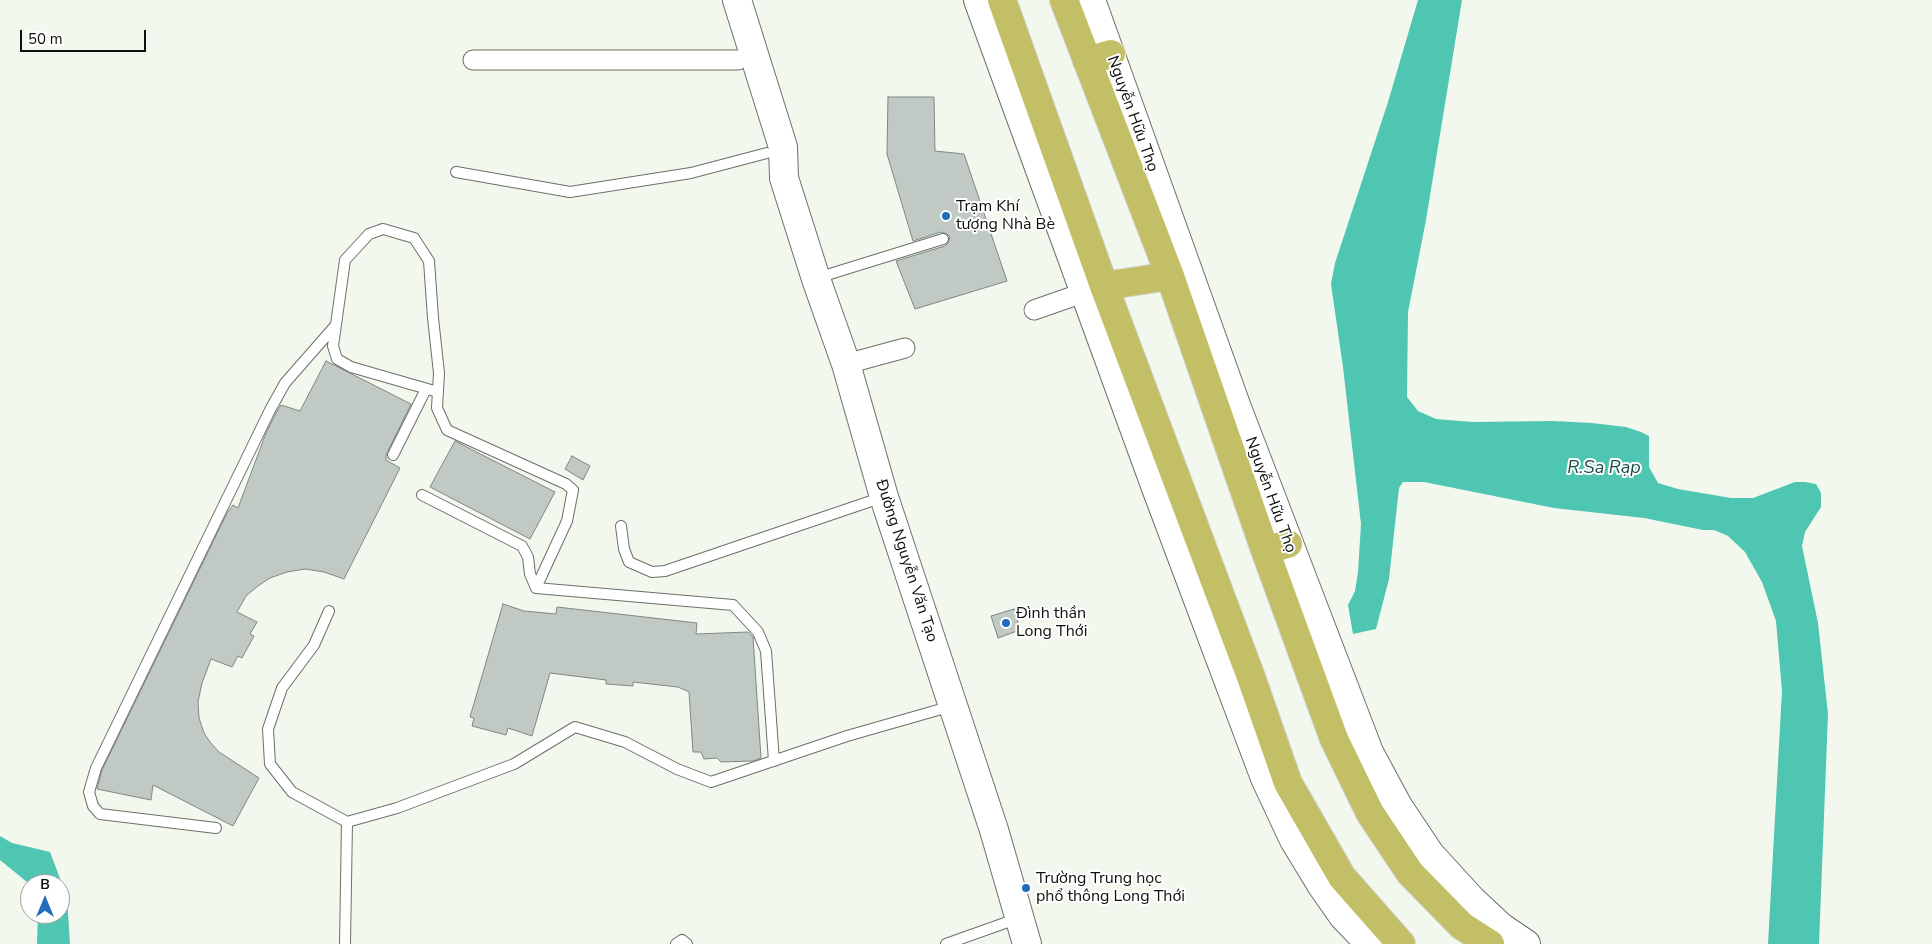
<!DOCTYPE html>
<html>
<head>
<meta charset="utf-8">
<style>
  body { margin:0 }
  #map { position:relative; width:1932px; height:944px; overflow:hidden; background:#f3f8ef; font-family:"Nunito Sans",sans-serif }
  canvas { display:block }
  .north { position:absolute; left:20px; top:874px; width:50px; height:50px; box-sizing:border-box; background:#fff; border:1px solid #9f9f9e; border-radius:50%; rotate:0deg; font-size:14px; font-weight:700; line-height:20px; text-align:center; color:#0e100d }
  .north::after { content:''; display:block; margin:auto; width:18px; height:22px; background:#216cbc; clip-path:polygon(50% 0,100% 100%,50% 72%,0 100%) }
  .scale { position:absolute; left:20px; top:30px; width:126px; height:22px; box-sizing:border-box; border:2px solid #0e100d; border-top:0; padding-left:6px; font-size:15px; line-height:18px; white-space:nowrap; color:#0e100d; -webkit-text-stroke:4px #fff; paint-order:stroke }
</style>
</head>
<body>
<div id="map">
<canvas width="1932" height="944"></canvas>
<div class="north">B</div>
<div class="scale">50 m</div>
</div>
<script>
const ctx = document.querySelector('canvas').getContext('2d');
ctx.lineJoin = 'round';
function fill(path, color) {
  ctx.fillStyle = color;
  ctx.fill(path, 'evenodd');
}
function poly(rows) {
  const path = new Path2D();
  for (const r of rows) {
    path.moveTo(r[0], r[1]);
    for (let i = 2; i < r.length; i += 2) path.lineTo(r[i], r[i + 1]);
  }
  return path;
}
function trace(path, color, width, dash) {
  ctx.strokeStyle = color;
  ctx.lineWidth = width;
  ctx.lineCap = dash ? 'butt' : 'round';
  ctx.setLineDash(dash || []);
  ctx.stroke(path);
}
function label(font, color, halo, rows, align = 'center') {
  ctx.font = font + ' "Nunito Sans",sans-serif';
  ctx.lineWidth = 4;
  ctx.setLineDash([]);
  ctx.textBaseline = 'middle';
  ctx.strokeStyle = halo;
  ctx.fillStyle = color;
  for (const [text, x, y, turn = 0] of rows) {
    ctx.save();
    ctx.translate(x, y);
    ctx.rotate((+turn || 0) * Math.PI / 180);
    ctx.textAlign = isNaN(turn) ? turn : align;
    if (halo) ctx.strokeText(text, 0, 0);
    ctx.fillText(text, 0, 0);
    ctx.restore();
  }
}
fill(poly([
  [1418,0,1462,0,1426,220,1408,312,1407,397,1418,411,1436,419,1473,422,1553,421,1592,423,1626,427,1641,432,1649,436,1649,467,1658,483,1678,489,1731,498,1753,498,1795,482,1805,482,1816,484,1821,493,1821,507,1805,532,1802,546,1818,623,1828,714,1819,944,1768,944,1782,691,1776,621,1762,582,1745,552,1728,536,1714,530,1703,530,1644,518,1554,508,1424,482,1403,482,1399,488,1389,579,1376,629,1353,634,1348,605,1355,591,1358,572,1361,524,1343,367,1331,284,1335,263,1388,102],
  [0,836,12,843,50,852,67,897,70,944,37,944,38,914,60,914,60,884,30,884,30,888,27,882,0,860]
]), '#4ec6b2');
const building = poly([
  [888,97,934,97,935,151,964,154,1007,281,915,309,896,261,945,246,948,243,950,237,947,234,941,232,913,241,887,154,888,97],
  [326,361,411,404,386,455,386,460,400,468,344,579,324,572,305,569,287,572,270,578,258,586,246,596,237,612,257,622,250,634,254,636,242,658,238,656,232,667,211,659,202,683,198,702,199,718,204,733,210,742,219,752,259,778,233,826,153,785,151,800,97,789,102,770,227,513,233,505,238,508,266,433,276,413,281,405,300,411,326,361],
  [455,441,555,492,530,539,430,487,455,441],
  [572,456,590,466,583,480,565,469,572,456],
  [503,604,524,611,556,614,557,607,697,623,696,634,748,632,753,637,761,758,753,761,721,762,717,758,704,759,701,752,693,752,689,692,678,687,633,682,633,686,606,684,606,680,550,673,532,736,508,728,506,735,472,726,474,718,470,717,503,604],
  [1014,609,1020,630,998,638,991,616,1014,609]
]);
fill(building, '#c0c9c3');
trace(building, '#7f8781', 1);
const lane = poly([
  [456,172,570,192,691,173,767,153],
  [817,278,943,239],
  [438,392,351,367,337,359,333,346,345,260,369,234,383,229,414,238,429,261,433,318,439,373,437,408,447,430,566,484,573,490,567,521,536,588],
  [393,455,426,389],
  [422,495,522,546,528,557,530,574,536,588,733,605,758,632,766,651,774,761],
  [621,526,624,549,629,562,652,572,665,571,883,497],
  [329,611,314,645,282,688,268,729,270,764,292,792,347,822,397,808,514,764,575,727,625,742,677,769,711,782,847,736,952,706],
  [216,828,100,814,93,806,89,792,96,768,270,410,285,383,335,326],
  [345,944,347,822],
  [676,944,682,940,687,944],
  [946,944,1019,918]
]);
const street = poly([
  [473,60,738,60],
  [1034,310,1094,289],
  [846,364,905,348]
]);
const secondary = poly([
  [737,0,783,147,784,178,816,279,846,364,884,497,994,830,1027,944],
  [978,0,1156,488,1265,778,1294,840,1322,886,1343,916,1370,944],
  [1091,0,1236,405,1369,752,1398,806,1430,854,1472,900,1501,927,1526,944]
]);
const primary = poly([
  [1002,0,1104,286,1251,677,1288,783,1342,877,1401,944],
  [1064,0,1170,276,1265,550,1334,739,1370,813,1410,873,1462,926,1490,944],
  [1087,61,1111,54],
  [1104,286,1170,276],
  [1265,550,1288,544]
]);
trace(lane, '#6c7068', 12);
trace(street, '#6c7068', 21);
trace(secondary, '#6c7068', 30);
trace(primary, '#d4d4d3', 30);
trace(lane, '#fff', 10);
trace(street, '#fff', 19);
trace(secondary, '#fff', 28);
trace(primary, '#c2bf66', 28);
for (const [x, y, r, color] of [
  [946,216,5,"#216cbc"],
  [1006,623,5,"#216cbc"],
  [1026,888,5,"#216cbc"]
]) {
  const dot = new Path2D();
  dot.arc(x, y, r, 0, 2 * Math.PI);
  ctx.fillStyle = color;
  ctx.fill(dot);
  trace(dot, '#fff', 2);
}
label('16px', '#0e100d', '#fff', [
  ["Nguyễn Hữu Thọ",1132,114,70],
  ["Nguyễn Hữu Thọ",1270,495,70],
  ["Đường Nguyễn Văn Tạo",906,561,72]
]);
label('16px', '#0e100d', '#fff', [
  ["Trạm Khí",956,207],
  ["tượng Nhà Bè",956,225],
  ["Đình thần",1016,614],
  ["Long Thới",1016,632],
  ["Trường Trung học",1036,879],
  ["phổ thông Long Thới",1036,897]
], 'left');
label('italic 18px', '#184c43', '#fff', [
  ["R.Sa Rạp",1604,469]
]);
</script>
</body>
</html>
